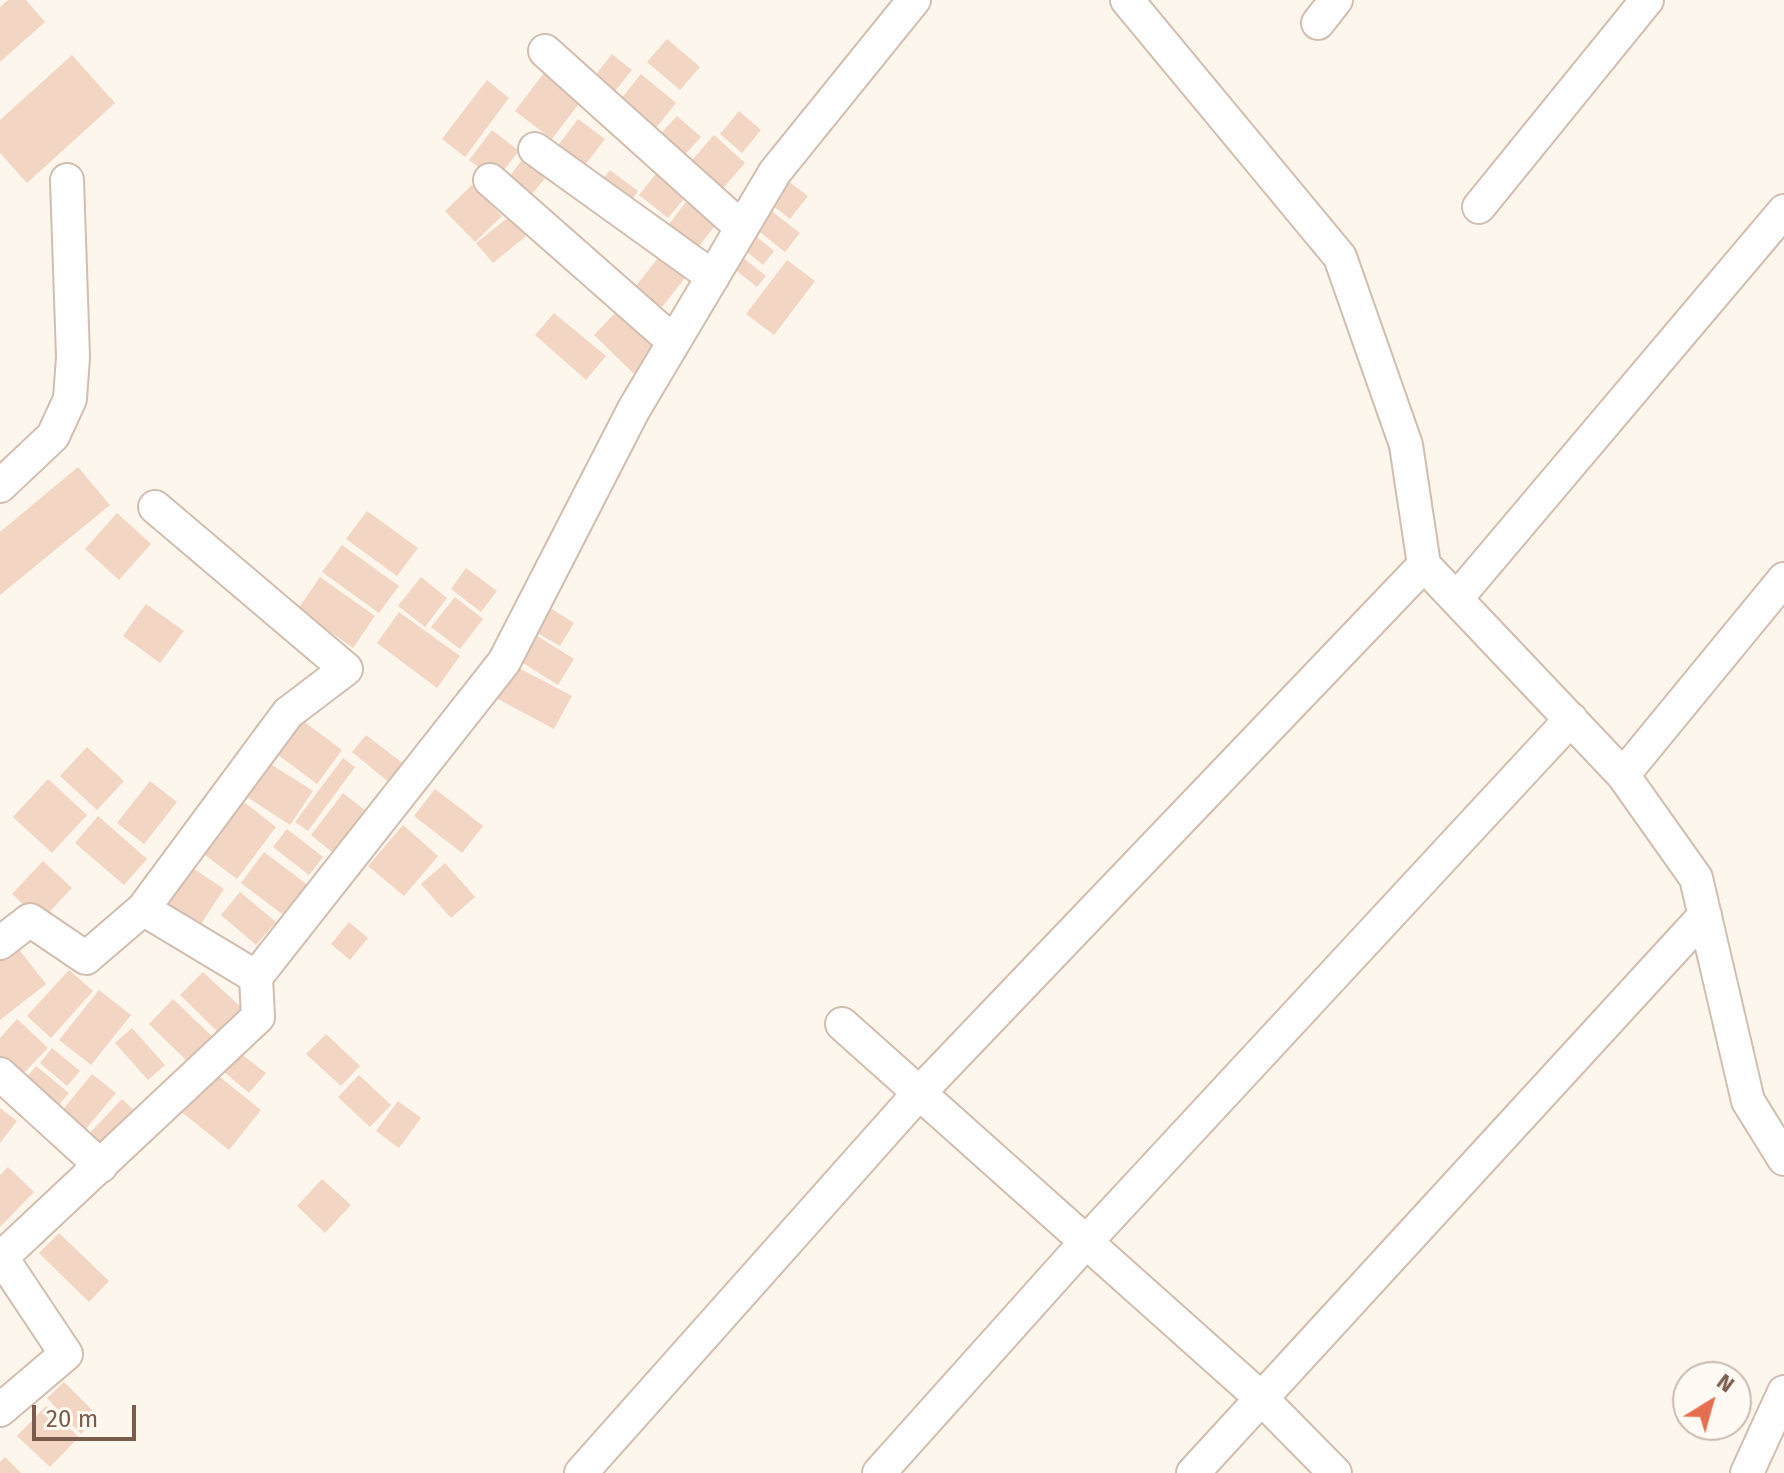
<!DOCTYPE html>
<html>
<head>
<meta charset="utf-8">
<style>
  body { margin:0 }
  #map { position:relative; width:1784px; height:1473px; overflow:hidden; background:#fdf6ec; font-family:"Fira Sans",sans-serif }
  canvas { display:block }
  .north { position:absolute; left:1672px; top:1361px; width:80px; height:80px; box-sizing:border-box; background:#fffaf3; border:2px solid #cabbb1; border-radius:50%; rotate:37deg; font-size:22px; font-weight:700; line-height:32px; text-align:center; color:#7a5c4d }
  .north::after { content:''; display:block; margin:auto; width:28px; height:36px; background:#e76f51; clip-path:polygon(50% 0,100% 100%,50% 72%,0 100%) }
  .scale { position:absolute; left:32px; top:1405px; width:104px; height:36px; box-sizing:border-box; border:4px solid #7a5c4d; border-top:0; padding-left:10px; font-size:24px; line-height:28px; white-space:nowrap; color:#7a5c4d; -webkit-text-stroke:6px #fffaf3; paint-order:stroke }
</style>
</head>
<body>
<div id="map">
<canvas width="1784" height="1473"></canvas>
<div class="north">N</div>
<div class="scale">20 m</div>
</div>
<script>
const ctx = document.querySelector('canvas').getContext('2d');
ctx.lineJoin = 'round';
function fill(path, color) {
  ctx.fillStyle = color;
  ctx.fill(path, 'evenodd');
}
function poly(rows) {
  const path = new Path2D();
  for (const r of rows) {
    path.moveTo(r[0], r[1]);
    for (let i = 2; i < r.length; i += 2) path.lineTo(r[i], r[i + 1]);
  }
  return path;
}
function trace(path, color, width, dash) {
  ctx.strokeStyle = color;
  ctx.lineWidth = width;
  ctx.lineCap = dash ? 'butt' : 'round';
  ctx.setLineDash(dash || []);
  ctx.stroke(path);
}
fill(poly([
  [8,0,26,0,45,22,0,62,0,7],
  [667,39,700,67,680,90,647,62],
  [612,54,632,70,610,97,590,82],
  [72,55,115,103,27,183,0,153,0,120],
  [544,73,581,101,552,139,515,111],
  [641,74,676,103,651,134,616,105],
  [487,80,509,98,465,157,442,139],
  [739,111,761,130,742,153,720,134],
  [677,116,701,137,678,162,655,140],
  [578,119,605,139,579,173,553,152],
  [492,130,519,151,496,180,469,160],
  [714,135,745,163,717,195,686,167],
  [526,155,549,173,524,204,502,186],
  [610,170,638,191,623,211,595,189],
  [659,170,688,194,668,218,639,195],
  [785,179,808,196,790,219,768,202],
  [472,185,502,216,475,242,445,211],
  [692,194,722,217,696,250,666,228],
  [765,206,800,233,785,252,751,225],
  [515,212,531,232,493,263,476,243],
  [752,233,774,251,763,265,741,247],
  [737,253,766,276,757,287,728,264],
  [661,254,688,274,659,311,633,290],
  [787,260,815,281,774,335,746,314],
  [620,308,661,347,634,374,594,335],
  [554,313,606,356,586,380,535,335],
  [78,467,110,505,0,595,0,532],
  [367,511,418,548,397,576,346,539],
  [117,513,151,544,119,580,85,549],
  [342,545,399,586,379,613,322,572],
  [466,568,497,591,481,612,451,589],
  [320,577,375,616,353,648,298,609],
  [421,577,447,598,425,627,398,606],
  [455,597,483,619,460,649,431,627],
  [146,604,184,631,160,663,123,636],
  [547,606,574,623,560,646,532,630],
  [399,612,460,656,437,688,377,643],
  [531,632,574,659,558,685,515,658],
  [513,665,572,696,554,729,496,698],
  [302,720,342,750,317,784,277,754],
  [366,735,405,765,391,784,352,752],
  [87,747,124,781,97,810,60,776],
  [343,758,355,767,308,831,295,822],
  [269,763,313,791,290,825,247,797],
  [48,779,87,815,52,853,13,817],
  [150,781,177,802,144,844,117,823],
  [435,789,483,826,462,853,414,816],
  [343,793,371,815,338,857,311,835],
  [240,799,276,827,237,879,201,852],
  [98,816,147,859,124,885,75,843],
  [403,825,438,856,404,896,368,866],
  [287,829,323,857,309,875,273,847],
  [264,852,309,886,286,917,241,883],
  [43,861,72,888,41,921,12,894],
  [445,863,475,897,451,918,421,884],
  [188,865,224,889,195,933,159,908],
  [240,892,276,922,256,945,221,915],
  [349,922,368,938,350,960,331,944],
  [17,947,46,984,0,1020,0,961],
  [69,970,93,991,51,1038,27,1016],
  [203,972,245,1011,221,1035,180,995],
  [99,990,131,1015,91,1065,59,1040],
  [173,999,218,1042,193,1067,149,1024],
  [17,1019,48,1048,16,1081,0,1065,0,1038],
  [132,1028,165,1065,148,1080,115,1043],
  [326,1034,360,1066,341,1086,306,1054],
  [52,1048,80,1071,67,1086,40,1063],
  [240,1053,266,1073,249,1093,224,1072],
  [36,1066,69,1093,54,1111,21,1084],
  [211,1070,261,1110,229,1150,179,1110],
  [92,1074,116,1093,79,1137,56,1118],
  [359,1075,391,1105,370,1127,338,1097],
  [122,1099,141,1117,103,1157,84,1139],
  [398,1101,421,1118,399,1148,376,1131],
  [0,1108,17,1121,0,1143],
  [8,1167,34,1192,0,1227,0,1175],
  [322,1179,351,1205,325,1233,297,1206],
  [59,1233,109,1281,89,1302,39,1253],
  [64,1382,99,1417,81,1434,47,1398],
  [46,1406,79,1437,50,1467,17,1436],
  [5,1457,21,1473,0,1473,0,1462]
]), '#f3d5c3');
const street = poly([
  [1127,0,1340,257,1406,445,1424,565,1623,775,1696,878,1748,1101,1784,1159],
  [1318,23,1336,0],
  [545,51,742,228],
  [535,149,713,277],
  [490,180,674,342],
  [1479,207,1647,0],
  [0,486,53,436,70,399,73,357,67,180],
  [1457,598,1784,211],
  [1623,775,1784,579],
  [143,909,256,977],
  [0,943,30,920,86,958,143,909,288,713,346,669,155,507],
  [842,1024,1261,1398,1335,1473],
  [0,1074,101,1166],
  [0,1255,66,1354,0,1410],
  [2,1257,258,1017,256,977,504,662,634,409,775,172,914,0],
  [581,1473,920,1092,1424,565],
  [879,1473,1085,1243,1571,719],
  [1193,1473,1705,915],
  [1747,1473,1784,1392]
]);
trace(street, '#d1beb0', 36);
trace(street, '#fff', 32);
</script>
</body>
</html>
